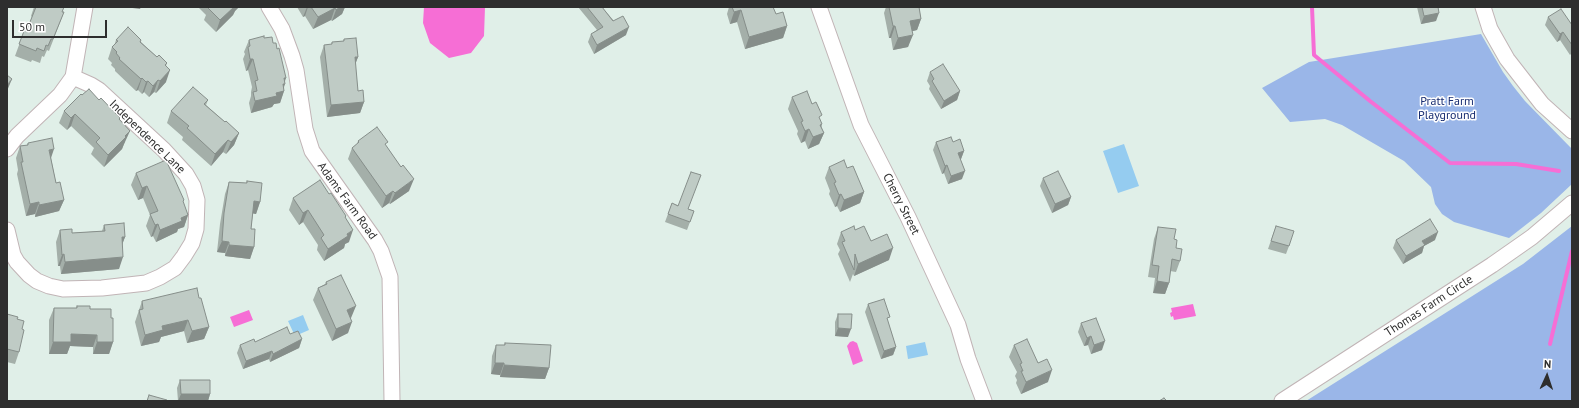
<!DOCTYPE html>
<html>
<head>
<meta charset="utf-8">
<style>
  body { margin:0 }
  #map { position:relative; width:1579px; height:408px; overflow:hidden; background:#e0efe8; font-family:"PT Sans",sans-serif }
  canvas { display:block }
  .frame { position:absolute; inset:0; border:8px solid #2e2e2e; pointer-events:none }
  .north { position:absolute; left:1527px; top:356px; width:40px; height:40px; -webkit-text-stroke:3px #fff; paint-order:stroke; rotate:3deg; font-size:11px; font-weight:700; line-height:16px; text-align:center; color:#2e2e2e }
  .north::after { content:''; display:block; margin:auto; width:14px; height:18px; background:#2e2e2e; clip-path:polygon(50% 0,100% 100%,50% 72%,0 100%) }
  .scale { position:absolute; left:12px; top:20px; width:95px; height:18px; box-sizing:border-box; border:2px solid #2e2e2e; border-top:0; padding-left:5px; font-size:12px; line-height:14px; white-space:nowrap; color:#2e2e2e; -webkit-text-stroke:3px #fff; paint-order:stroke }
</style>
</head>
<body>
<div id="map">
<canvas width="1579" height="408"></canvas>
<div class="frame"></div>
<div class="north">N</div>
<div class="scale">50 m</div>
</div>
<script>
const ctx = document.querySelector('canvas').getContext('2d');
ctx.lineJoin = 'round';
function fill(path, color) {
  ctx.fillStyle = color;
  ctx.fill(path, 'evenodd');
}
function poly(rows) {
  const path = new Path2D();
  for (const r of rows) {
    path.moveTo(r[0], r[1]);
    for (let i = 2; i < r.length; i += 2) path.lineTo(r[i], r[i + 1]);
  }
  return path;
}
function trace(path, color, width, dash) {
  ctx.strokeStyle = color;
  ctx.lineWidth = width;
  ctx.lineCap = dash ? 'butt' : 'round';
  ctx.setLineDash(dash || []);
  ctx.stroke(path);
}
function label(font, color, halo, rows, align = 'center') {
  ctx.font = font + ' "PT Sans",sans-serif';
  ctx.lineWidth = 3;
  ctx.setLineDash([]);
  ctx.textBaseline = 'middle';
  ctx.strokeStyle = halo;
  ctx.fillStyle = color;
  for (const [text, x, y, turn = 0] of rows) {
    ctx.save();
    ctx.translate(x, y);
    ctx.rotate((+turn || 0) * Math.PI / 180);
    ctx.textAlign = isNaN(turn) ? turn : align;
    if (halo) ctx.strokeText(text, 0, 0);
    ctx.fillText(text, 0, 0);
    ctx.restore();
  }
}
fill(poly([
  [1481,34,1503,72,1513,86,1525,101,1572,149,1572,184,1541,213,1509,238,1454,222,1442,214,1435,204,1431,187,1404,161,1342,125,1325,119,1290,122,1262,88,1309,62],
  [1572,226,1572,401,1306,401,1523,264]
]), '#9ab6e8');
fill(poly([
  [1124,144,1139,186,1118,193,1103,151],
  [303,315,309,330,295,336,288,321],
  [925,342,928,355,908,359,906,346]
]), '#95ccf0');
fill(poly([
  [424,7,485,7,484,36,471,53,449,58,430,43,423,23],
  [1193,304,1196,316,1174,320,1173,316,1171,317,1170,313,1172,312,1171,308],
  [249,310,253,320,234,327,230,317],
  [853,341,857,343,863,361,853,365,847,346,850,342]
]), '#f66ed5');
trace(poly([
  [1312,7,1314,55,1370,101,1450,163,1516,164,1559,171],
  [1550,344,1572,251]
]), '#f66ed5', 4);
const minor = poly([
  [269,7,282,29,292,56,296,70,305,129,312,151,375,240,381,251,390,277,392,401],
  [819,7,861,125,908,217,958,325,968,359,984,401],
  [1483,7,1490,29,1507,59,1542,104,1572,131],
  [7,149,17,136,60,95,73,77,85,7],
  [7,230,13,255,17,262,29,275,37,281,49,286,63,289,102,288,146,283,160,277,175,268,184,256,192,243,196,229,197,200,193,186,186,174,164,150,99,90,91,85,73,77],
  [1282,401,1492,265,1532,237,1572,203]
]);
trace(minor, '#c1b4b6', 17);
trace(minor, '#fff', 15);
fill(poly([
  [34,7,64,7,62,12,64,12,49,51,47,50,44,57,42,56,40,63,32,60,31,62,15,56,26,26,28,27,32,17,31,16],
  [198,7,239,7,235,11,233,15,216,32,204,20,206,15],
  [297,7,345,7,342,14,332,21,331,20,313,29,305,16,303,17],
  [578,7,602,7,626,35,594,54,588,42,591,34,597,30],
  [729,7,773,7,776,14,787,26,783,38,745,49,737,22,730,24,727,14],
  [886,7,919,7,921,19,917,30,912,31,908,47,893,50,891,38,889,38,884,13],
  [1417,7,1438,7,1436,21,1421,24],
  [1548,17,1572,25,1572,53,1570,55,1560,40,1557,42,1545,25],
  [264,38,285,82,284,88,284,91,280,103,274,104,272,107,251,113,249,103,251,96,251,92,252,87,248,70,246,71,243,59,245,54,244,52,249,40],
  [344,39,358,57,355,64,358,91,364,102,360,113,327,117,320,57,324,45,331,45,332,42,343,41],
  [116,40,141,40,141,42,157,57,167,63,166,66,166,82,156,93,154,92,149,97,144,92,142,94,138,90,136,91,115,71,115,69,111,65,112,63,108,59,112,47,114,46],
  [930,72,960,91,957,100,941,109,929,89,930,86,927,81],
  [792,97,812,104,824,133,819,144,808,149,805,141,801,143,797,134,798,131,788,109],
  [208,100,206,105,225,122,239,133,234,145,226,154,223,152,211,166,182,140,183,137,167,123,171,111],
  [64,111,119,120,125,142,124,144,122,149,104,167,91,154,94,148,71,126,67,130,59,123],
  [358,141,386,146,401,167,409,191,390,204,389,203,382,208,348,159,352,148,357,144],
  [936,142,953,142,964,151,961,159,960,159,962,179,948,184,944,173,942,174,933,150],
  [28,143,51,158,56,183,64,200,59,211,35,217,35,214,26,216,17,174,18,170,16,158,20,146,27,145],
  [829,167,847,168,864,192,860,203,840,212,837,206,835,207,829,194,830,191,825,178],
  [136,173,183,203,188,215,184,227,178,229,177,232,156,242,153,236,151,237,146,226,150,215,143,198,138,200,131,185],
  [1043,178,1071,197,1068,205,1052,213,1040,186],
  [247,181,260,202,256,214,253,213,251,229,254,247,250,259,225,256,225,253,217,252,220,224,225,194,229,182,246,183],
  [329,194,346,216,345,218,349,242,345,244,344,248,324,261,317,250,318,245,303,222,299,225,289,210,293,198],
  [672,203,694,211,687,230,665,222],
  [104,225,125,237,122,244,119,269,61,274,60,266,58,266,56,242,60,230,72,233,102,231],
  [1276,226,1289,246,1286,254,1268,249],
  [1158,227,1174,239,1180,261,1176,272,1170,271,1169,283,1165,294,1153,293,1155,278,1148,277,1154,239],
  [855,230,871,241,889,260,854,276,853,274,850,282,838,254,840,250,837,244,841,232],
  [1396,240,1435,240,1424,246,1422,253,1403,264,1393,248],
  [326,282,351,318,350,319,348,333,332,341,313,300,318,288,325,284],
  [199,298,209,327,204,339,187,343,184,331,161,337,159,342,141,346,135,322,142,301],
  [868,304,888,322,896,347,893,355,881,359,865,312],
  [77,306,90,309,111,318,113,342,109,354,93,354,93,347,70,346,67,354,49,354,49,320,54,308,76,308],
  [7,314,17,319,22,329,19,352,15,364,7,362],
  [838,314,848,337,835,336,835,322],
  [1081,323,1102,350,1091,354,1088,345,1084,346,1078,332],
  [290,334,302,339,299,348,270,362,269,359,243,369,237,353,240,345,255,342],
  [505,343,549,368,545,379,500,377,500,375,491,374,492,356,496,345,504,345],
  [1014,345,1038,363,1048,382,1021,394,1016,383,1017,380,1015,376,1017,372,1009,357],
  [180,380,210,394,208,401,178,401,177,388]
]), '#a4afa9');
fill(poly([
  [125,7,141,7,140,9],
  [234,7,239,7,235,11,233,15,216,32,220,20],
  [307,7,308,7,305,16,303,17],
  [340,7,345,7,342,14,332,21,336,10],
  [335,8,331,20,313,29,318,17],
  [741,10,737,22,730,24,734,12],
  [1439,13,1436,21,1421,24,1424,16],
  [921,19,917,30,905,33,910,21],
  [787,26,783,38,745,49,749,37],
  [893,26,895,26,891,38,889,38],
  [629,27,626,35,594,54,597,45],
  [1563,32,1560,40,1557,42,1560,34],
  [913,35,908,47,893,50,898,38],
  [355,57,358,57,354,68],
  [250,59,253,59,248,70,246,71],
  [170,70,166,82,156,93,160,81],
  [142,78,138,90,136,91,141,79],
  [284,78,286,78,284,84,285,84,282,91,284,91,280,103,274,104,272,107,251,113,255,101],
  [12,79,7,91,7,85],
  [158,80,154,92,149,97,153,86],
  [148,81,144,92,142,94,146,82],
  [960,91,957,100,941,109,944,101],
  [364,102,360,113,327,117,331,105],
  [75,114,71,126,67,130,71,118],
  [822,124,819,135,824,133,819,144,808,149,813,137,820,125],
  [809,129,805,141,801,143,805,131],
  [130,131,125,142,124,144,122,149,104,167,108,155,125,136],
  [239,133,234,145,226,154,231,142],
  [228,140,223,152,211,166,215,154],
  [54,149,50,161,49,150],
  [964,151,961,159,955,161,958,153],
  [947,165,944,173,942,174,945,166],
  [965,171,962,179,948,184,951,176],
  [414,179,409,191,390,204,395,193],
  [147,186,143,198,138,200,142,188],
  [393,191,389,203,382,208,386,196],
  [864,192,860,203,840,212,844,200],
  [841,194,837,206,835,207,839,195],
  [1071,197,1068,205,1052,213,1055,204],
  [64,200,59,211,35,217,39,205],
  [254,201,260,202,256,214,250,213],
  [39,202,35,214,26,216,30,204],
  [308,210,303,222,299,225,303,213],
  [188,215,184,227,178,229,177,232,156,242,160,230,181,218],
  [158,224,153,236,151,237,155,225],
  [353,230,349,242,345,244,344,248,324,261,328,249,347,234],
  [1438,232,1435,240,1424,246,1422,253,1403,264,1406,256,1422,241],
  [122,237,125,237,121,248],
  [222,241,229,242,225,253,217,252],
  [229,245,254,247,250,259,225,256],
  [893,248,889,260,854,276,858,264],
  [64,254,60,266,58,266,62,255],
  [123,257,119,269,61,274,65,262],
  [1157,281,1169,283,1165,294,1153,293],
  [356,306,351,318,342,322,347,310],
  [188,320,184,331,161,337,159,342,141,346,145,335,162,326],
  [352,322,348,333,332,341,336,329],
  [209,327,204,339,187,343,192,331],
  [838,328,851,329,848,337,835,336],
  [71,334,97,335,93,347,70,346,67,354,49,354,53,342],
  [1091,336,1088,345,1084,346,1087,338],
  [302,339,299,348,270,362,273,354],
  [1105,341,1102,350,1091,354,1094,345],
  [97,342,113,342,109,354,93,354],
  [896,347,893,355,881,359,884,351],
  [272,351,269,359,243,369,246,361],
  [495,363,504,363,500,375,491,374],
  [504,365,549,368,545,379,500,377],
  [1052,370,1048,382,1021,394,1026,382],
  [181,394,210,394,208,401,178,401]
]), '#868e8a');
const building = poly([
  [36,7,64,7,62,12,64,12,53,39,51,39,48,46,46,45,44,51,37,48,36,51,19,44,26,26,28,27,36,7],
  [209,7,234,7,220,20,208,8,209,7],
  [311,7,340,7,336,10,335,8,318,17,311,7],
  [587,7,602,7,613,21,623,16,629,27,597,45,591,34,603,27,587,7],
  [732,7,773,7,776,14,783,12,787,26,749,37,741,10,734,12,732,7],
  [889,7,919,7,921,19,910,21,913,35,898,38,895,26,893,26,889,7],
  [1422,7,1438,7,1439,13,1424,16,1422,7],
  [1561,9,1572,25,1572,45,1563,32,1560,34,1548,17,1561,9],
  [128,27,141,40,140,42,157,57,159,55,167,63,165,65,170,70,160,81,158,80,153,86,148,81,146,82,142,78,141,79,119,59,120,58,116,53,117,52,112,47,118,41,116,40,128,27],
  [264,36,264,38,272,37,273,43,276,43,277,49,279,48,286,78,284,78,285,84,283,84,284,91,276,93,277,96,255,101,253,92,257,91,255,81,258,80,253,59,250,59,248,47,250,46,249,40,264,36],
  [356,38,358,57,355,57,358,91,363,90,364,102,331,105,324,45,332,44,332,42,344,41,344,39,356,38],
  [943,64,960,91,944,101,932,81,934,79,930,72,943,64],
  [7,75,12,79,7,85,7,75],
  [193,87,208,100,204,104,225,122,226,121,239,133,231,142,228,140,215,154,187,128,189,126,171,111,193,87],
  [89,89,99,100,101,98,120,118,119,119,130,131,125,136,126,137,108,155,96,142,100,138,75,114,71,118,64,111,81,94,82,95,89,89],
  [807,91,812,104,816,102,822,115,819,117,822,124,820,125,824,133,813,137,809,129,805,131,801,122,803,121,792,97,807,91],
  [377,127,388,142,385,144,401,167,403,165,414,179,395,193,393,191,386,196,352,148,359,142,358,141,377,127],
  [951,137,953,142,960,139,964,151,958,153,965,171,951,176,947,165,945,166,936,142,951,137],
  [52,138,54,149,49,150,56,183,60,182,64,200,39,205,39,202,30,204,21,162,23,162,20,146,28,145,28,143,52,138],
  [166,160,184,200,183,201,188,215,181,218,182,221,160,230,158,224,155,225,150,214,158,211,147,186,142,188,136,173,166,160],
  [844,160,847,168,853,166,864,192,844,200,841,194,839,195,834,183,836,182,829,167,844,160],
  [1058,171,1071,197,1055,204,1043,178,1058,171],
  [691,172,701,175,688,209,694,211,690,222,668,214,672,203,678,206,691,172],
  [320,180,329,194,331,193,346,216,345,217,353,230,347,234,348,236,328,249,321,238,324,235,308,210,303,213,293,198,320,180],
  [247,181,262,183,260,202,254,201,251,229,255,229,254,247,229,245,229,242,222,241,224,213,229,182,247,183,247,181],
  [1430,219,1438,232,1422,241,1425,245,1406,256,1396,240,1430,219],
  [124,223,125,237,122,237,123,257,65,262,64,254,62,255,60,230,72,229,72,233,105,231,104,225,124,223],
  [854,226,855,230,864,226,871,241,887,234,893,248,858,264,855,254,854,270,842,242,845,241,841,232,854,226],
  [1276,226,1294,231,1289,246,1271,241,1276,226],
  [1158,227,1176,229,1174,239,1177,240,1176,248,1182,249,1180,261,1172,259,1169,283,1157,281,1159,266,1152,265,1158,227],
  [341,275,356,306,347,310,352,322,336,329,318,288,327,284,326,282,341,275],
  [197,288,199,298,201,298,209,327,192,331,188,320,162,326,163,330,145,335,139,310,143,309,142,301,197,288],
  [884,299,890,317,887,318,896,347,884,351,868,304,884,299],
  [77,306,90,306,90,309,111,309,111,318,113,318,113,342,97,342,97,335,71,334,71,342,53,342,54,308,77,308,77,306],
  [7,314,18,317,17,319,24,321,22,329,24,330,19,352,7,349,7,314],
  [838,314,852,314,851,329,838,328,838,314],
  [1096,318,1105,341,1094,345,1091,336,1087,338,1081,323,1096,318],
  [287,327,290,334,298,331,302,339,273,354,272,351,246,361,240,345,254,339,255,342,287,327],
  [1027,339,1038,363,1047,359,1052,370,1026,382,1021,371,1023,371,1020,364,1022,363,1014,345,1027,339],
  [505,343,551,345,549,368,504,365,504,363,495,363,496,345,505,345,505,343],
  [180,380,210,380,210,394,181,394,180,380],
  [149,395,167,400,166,401,147,401,149,395],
  [1164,398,1167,401,1159,401,1164,398]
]);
fill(building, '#bfcbc5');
trace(building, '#868e8a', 1);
label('12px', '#172c71', '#fff', [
  ["Pratt Farm",1447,102],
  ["Playground",1447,116]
]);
label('12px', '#2e2e2e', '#fff', [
  ["Independence Lane",147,137,44],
  ["Adams Farm Road",347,201,54],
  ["Cherry Street",901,204,63],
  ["Thomas Farm Circle",1429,306,-33]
]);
</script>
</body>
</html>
